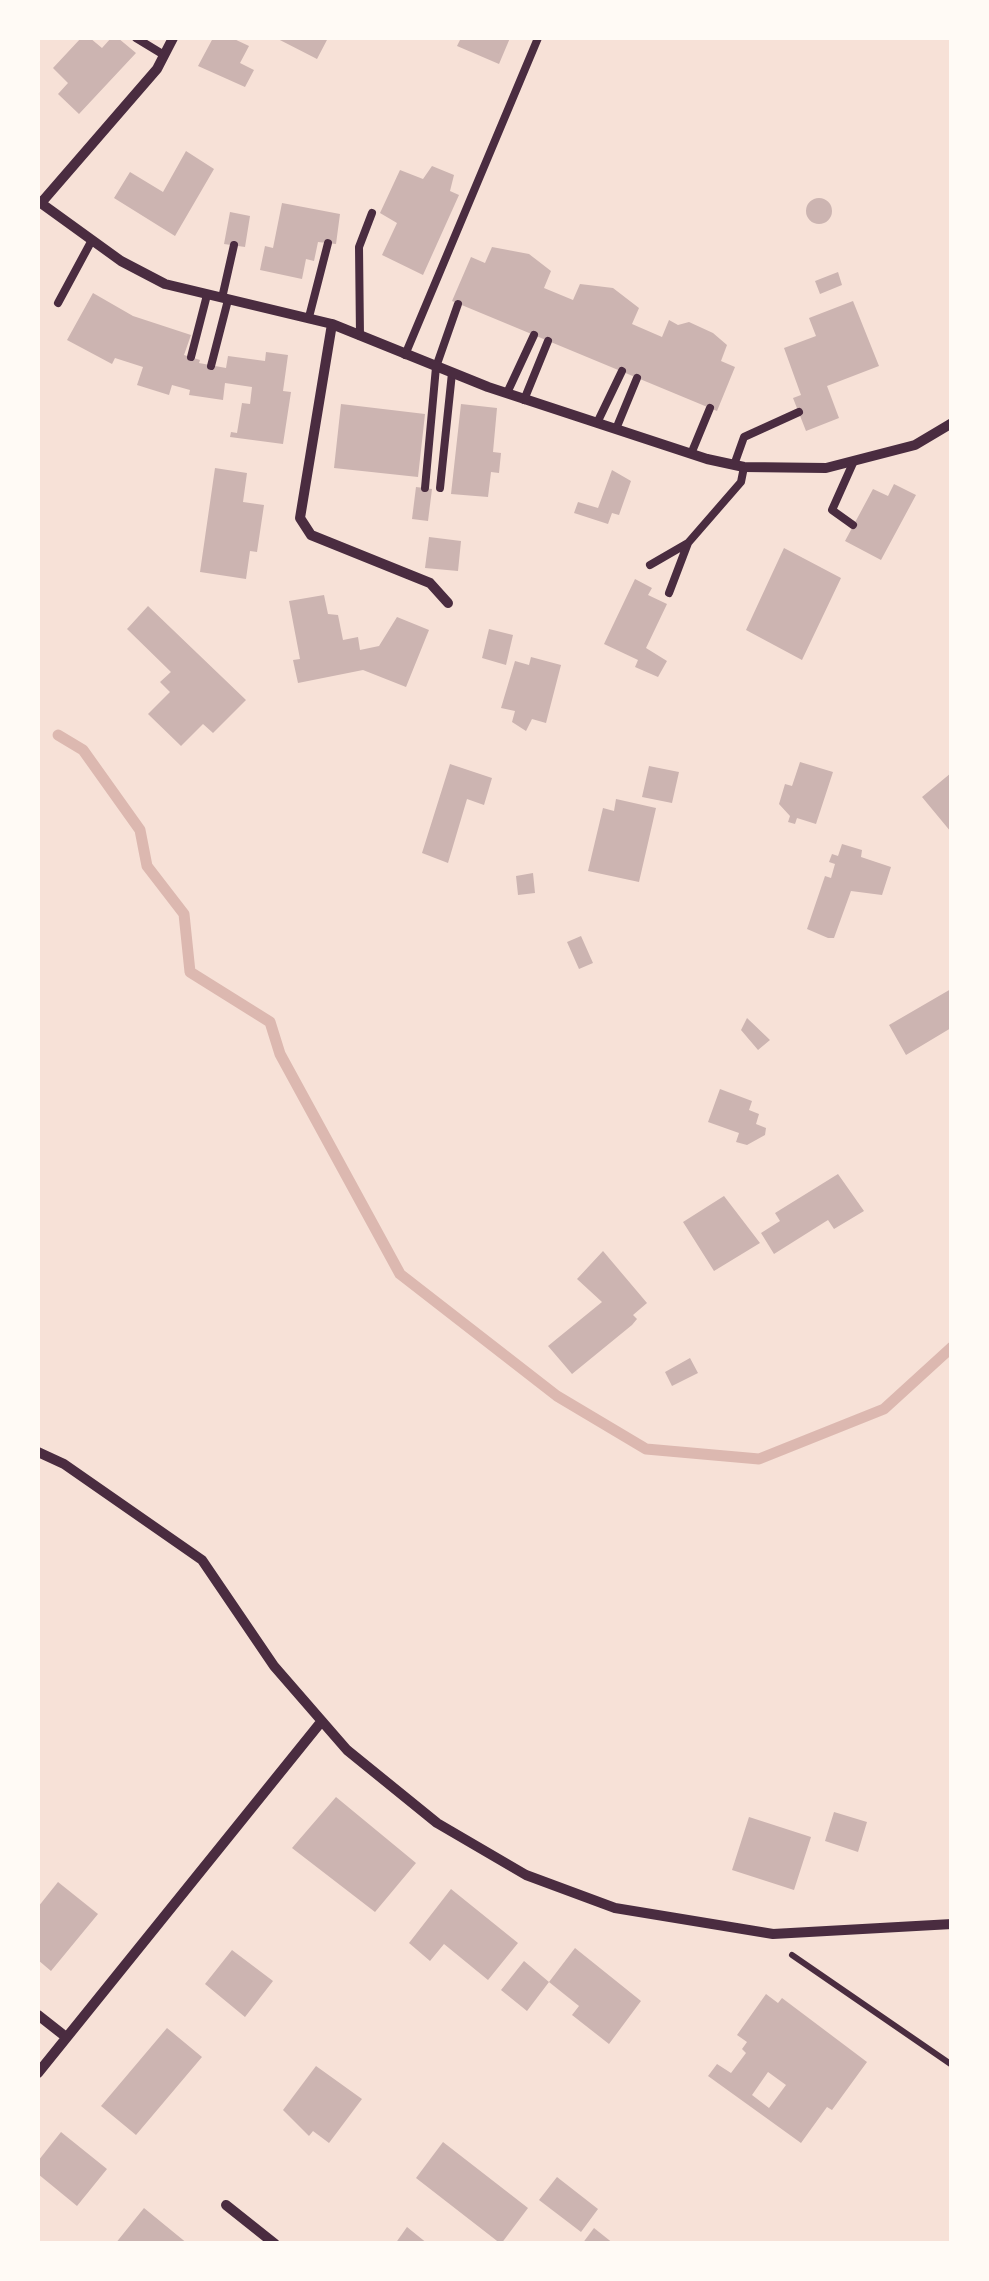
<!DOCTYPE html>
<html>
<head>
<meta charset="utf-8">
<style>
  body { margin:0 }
  #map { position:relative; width:989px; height:2281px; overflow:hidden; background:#f7e1d7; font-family:Raleway,sans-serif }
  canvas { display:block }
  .frame { position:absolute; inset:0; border:40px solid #fffaf5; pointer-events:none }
</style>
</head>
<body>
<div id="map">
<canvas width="989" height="2281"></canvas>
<div class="frame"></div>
</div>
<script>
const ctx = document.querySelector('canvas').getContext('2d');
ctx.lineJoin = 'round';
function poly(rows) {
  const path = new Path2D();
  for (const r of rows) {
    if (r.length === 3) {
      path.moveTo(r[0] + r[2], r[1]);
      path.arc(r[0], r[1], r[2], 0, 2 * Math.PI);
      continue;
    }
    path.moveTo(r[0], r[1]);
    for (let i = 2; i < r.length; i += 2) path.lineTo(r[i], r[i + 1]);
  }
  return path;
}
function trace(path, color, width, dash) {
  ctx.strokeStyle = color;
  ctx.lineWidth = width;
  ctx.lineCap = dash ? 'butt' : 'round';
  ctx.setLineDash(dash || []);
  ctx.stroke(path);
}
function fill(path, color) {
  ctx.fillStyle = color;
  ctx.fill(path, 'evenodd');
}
trace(poly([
  [58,735,83,750,140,830,147,866,184,914,190,972,270,1022,280,1054,400,1274,557,1396,646,1449,759,1459,884,1409,952,1347]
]), '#dcb8b0', 11);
fill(poly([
  [81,38,90,38,102,48,111,38,118,38,136,53,79,114,58,94,68,83,53,68],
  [213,38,232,38,249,46,240,63,254,70,245,87,198,66],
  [276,38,328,38,317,59],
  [461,38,510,38,499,64,457,46],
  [186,151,214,169,175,236,114,198,130,172,163,192],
  [432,166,454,175,450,191,459,195,423,275,382,255,397,223,380,213,400,170,423,179],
  [819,211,13],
  [282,203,340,214,336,244,318,242,314,261,306,259,302,279,260,270,265,246,273,248],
  [230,212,250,216,245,247,224,244],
  [492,247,529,254,551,271,544,288,573,300,580,284,613,288,639,308,632,324,662,337,669,320,678,325,689,322,713,333,727,345,721,361,735,367,717,411,452,301,471,257,485,263],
  [838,272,842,285,820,294,815,281],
  [93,293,133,316,191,335,184,355,200,360,199,363,226,368,228,356,265,361,266,352,288,355,283,391,291,392,283,444,230,437,231,432,237,433,242,403,250,404,252,387,225,383,223,400,189,395,190,390,172,385,169,395,137,385,143,367,115,358,112,364,67,340],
  [853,301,879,366,827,386,839,418,806,431,793,398,801,395,784,348,816,336,809,318],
  [341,404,425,414,418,477,334,468],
  [461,404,497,408,493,452,501,453,499,473,491,472,488,497,451,494],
  [215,468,247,473,243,502,264,505,257,552,250,551,246,579,200,572],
  [612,470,631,481,619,515,612,513,608,524,574,513,578,502,598,508],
  [894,484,916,495,881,560,845,541,873,489,888,496],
  [416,487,432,489,428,521,412,519],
  [429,537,461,541,458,571,425,568],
  [784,548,841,578,802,660,746,630],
  [635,579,652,588,648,595,667,604,646,648,667,661,658,677,635,667,638,660,604,644],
  [324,595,328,614,338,615,343,640,358,637,360,650,379,646,397,617,429,630,406,687,363,670,298,683,293,660,300,659,289,601],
  [148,606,246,700,213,733,203,724,181,746,148,714,170,692,160,682,171,672,127,629],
  [489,629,513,635,506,665,482,658],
  [531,657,561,665,546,723,532,719,526,731,512,722,515,711,501,708,515,661,529,665],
  [800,762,833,772,816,824,797,818,795,824,788,822,790,816,779,804,785,784,792,786],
  [450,764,492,778,484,805,467,799,448,863,422,853],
  [649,766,679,772,672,803,642,797],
  [951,773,951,832,922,797],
  [616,799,656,808,639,882,588,871,603,808,614,811],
  [842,844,862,850,861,857,891,867,882,895,851,891,834,938,828,938,807,929,825,876,831,878,835,864,829,862,832,854,838,856],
  [533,873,535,893,518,895,516,876],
  [581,936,593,963,579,969,567,942],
  [951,989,951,1028,906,1055,889,1025],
  [747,1018,770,1040,758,1050,741,1030],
  [720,1089,752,1101,749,1110,759,1114,756,1124,766,1128,765,1135,747,1145,736,1142,739,1133,708,1122],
  [838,1174,864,1211,834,1229,828,1220,774,1254,761,1233,780,1221,775,1213],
  [724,1196,760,1243,714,1271,683,1222],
  [603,1251,647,1303,633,1315,637,1319,632,1325,572,1374,548,1346,602,1302,577,1279],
  [690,1358,698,1373,672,1386,665,1372],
  [336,1797,416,1863,375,1912,292,1848],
  [834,1812,867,1822,858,1852,825,1841],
  [749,1817,811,1837,794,1890,732,1870],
  [58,1882,98,1914,51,1971,38,1960,38,1907],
  [451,1889,518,1943,488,1980,444,1944,430,1961,409,1943],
  [575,1948,641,2001,609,2044,572,2015,579,2006,549,1982],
  [232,1950,273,1981,245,2017,205,1984],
  [524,1961,549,1982,527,2011,501,1990],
  [766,1994,778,2003,782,1998,867,2062,832,2110,827,2107,801,2143,708,2076,717,2064,731,2073,746,2053,742,2049,747,2042,737,2035],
  [768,2072,786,2085,769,2108,752,2095],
  [167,2028,202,2057,136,2135,101,2106],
  [316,2066,362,2099,329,2143,313,2131,309,2136,283,2110],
  [61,2132,107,2169,77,2206,38,2174,38,2161],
  [443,2142,528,2208,501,2244,416,2178],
  [557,2177,598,2209,581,2232,539,2200],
  [144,2208,188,2244,115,2244],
  [407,2227,428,2244,395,2244],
  [594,2228,614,2244,582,2244]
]), '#ccb4b1');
trace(poly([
  [792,1955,952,2065]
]), '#4a2c40', 6);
trace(poly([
  [136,38,164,55],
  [222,298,234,245],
  [58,303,92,240],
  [309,317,328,243],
  [360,336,359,247,372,213],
  [405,355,538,38],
  [191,357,207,295],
  [211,366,228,300],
  [507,393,534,335],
  [524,400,548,341],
  [597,423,622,371],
  [616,429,637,378],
  [691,454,710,408],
  [853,463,832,510,853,525],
  [734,465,744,437,799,412],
  [425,488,436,367,458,304],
  [440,488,452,373],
  [650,565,688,543],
  [669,593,688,543,741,482,744,467]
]), '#4a2c40', 8);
trace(poly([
  [38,201,121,261,165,284,332,324,488,387,707,459,744,467,826,468,915,445,952,423],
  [41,203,157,69,173,38],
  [332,324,300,518,311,535,430,583,448,603],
  [38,1452,64,1464,202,1560,274,1666,347,1750,437,1823,526,1875,615,1908,773,1934,952,1924],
  [38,2015,66,2037],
  [38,2073,321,1722],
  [226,2205,275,2244]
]), '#4a2c40', 10);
</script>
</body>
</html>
